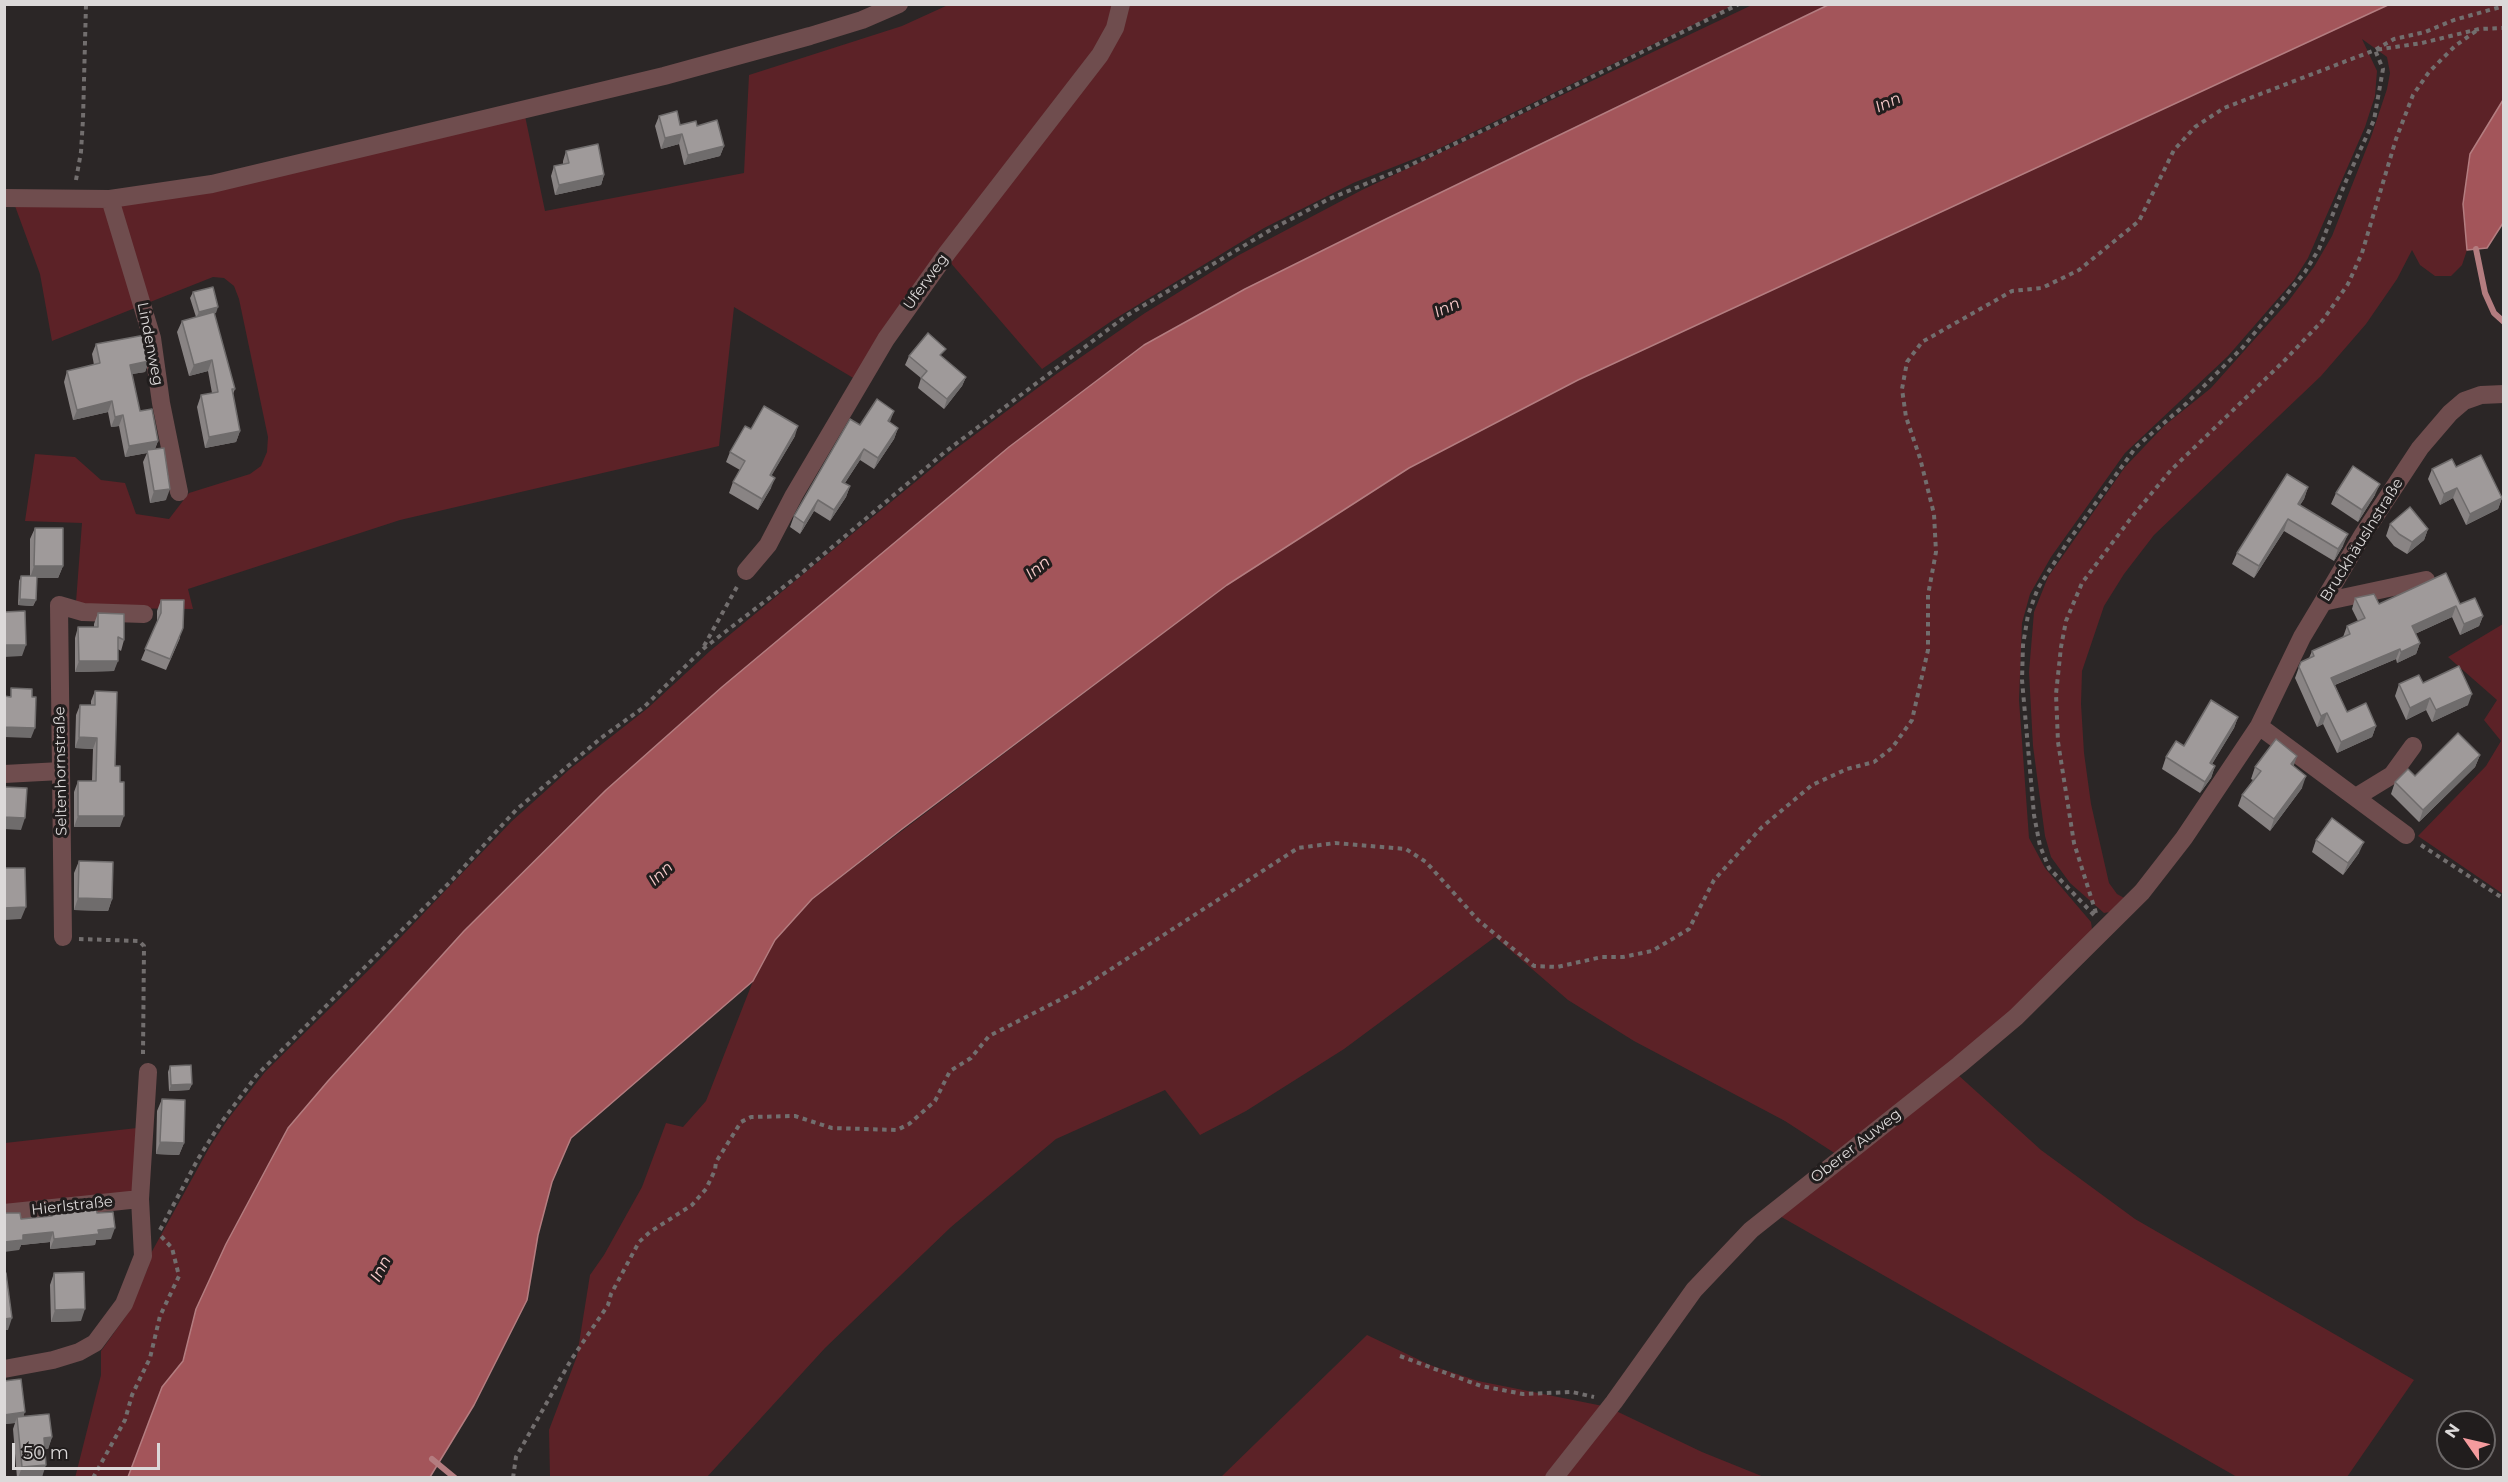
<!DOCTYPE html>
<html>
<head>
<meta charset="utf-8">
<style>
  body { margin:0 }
  #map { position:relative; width:2508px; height:1482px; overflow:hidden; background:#2b2626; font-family:Montserrat,sans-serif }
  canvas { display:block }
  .frame { position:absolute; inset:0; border:6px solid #dcd9d9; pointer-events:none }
  .north { position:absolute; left:2436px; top:1410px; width:60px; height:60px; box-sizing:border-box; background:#211d1d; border:2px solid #6c6868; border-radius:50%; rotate:304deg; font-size:16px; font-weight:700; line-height:24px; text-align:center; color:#dcd9d9 }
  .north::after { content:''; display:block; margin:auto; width:21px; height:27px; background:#f59b9e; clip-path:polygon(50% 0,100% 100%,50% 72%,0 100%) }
  .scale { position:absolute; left:12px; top:1443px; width:148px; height:27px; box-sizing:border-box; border:3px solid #dcd9d9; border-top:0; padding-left:8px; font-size:18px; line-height:21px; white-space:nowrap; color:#dcd9d9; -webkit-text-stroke:4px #211d1d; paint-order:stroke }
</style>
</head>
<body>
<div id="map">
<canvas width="2508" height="1482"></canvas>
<div class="frame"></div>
<div class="north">N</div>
<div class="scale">50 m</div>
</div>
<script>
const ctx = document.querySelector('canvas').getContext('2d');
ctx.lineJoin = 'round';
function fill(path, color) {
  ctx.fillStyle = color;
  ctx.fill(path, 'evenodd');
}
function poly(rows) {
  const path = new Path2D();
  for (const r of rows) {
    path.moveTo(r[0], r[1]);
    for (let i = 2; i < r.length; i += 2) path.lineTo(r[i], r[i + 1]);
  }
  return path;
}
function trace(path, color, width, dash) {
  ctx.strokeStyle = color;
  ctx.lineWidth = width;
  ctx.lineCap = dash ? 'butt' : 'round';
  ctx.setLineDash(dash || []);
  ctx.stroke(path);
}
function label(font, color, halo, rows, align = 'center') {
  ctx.font = font + ' Montserrat,sans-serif';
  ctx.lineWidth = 6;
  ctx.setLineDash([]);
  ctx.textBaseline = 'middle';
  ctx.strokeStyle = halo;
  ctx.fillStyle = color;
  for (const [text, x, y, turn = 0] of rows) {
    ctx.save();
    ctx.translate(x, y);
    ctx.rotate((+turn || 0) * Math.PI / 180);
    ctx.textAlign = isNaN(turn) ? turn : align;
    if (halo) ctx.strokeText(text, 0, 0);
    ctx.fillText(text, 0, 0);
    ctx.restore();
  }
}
fill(poly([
  [948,5,1116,5,1111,26,855,379,734,307,719,446,400,520,188,589,193,609,104,608,76,602,82,523,25,521,35,454,75,457,101,480,125,483,136,514,169,519,189,493,250,474,261,466,267,452,268,437,239,299,234,286,224,278,213,277,52,341,40,274,15,206,101,207,525,116,545,211,744,173,749,75,902,26],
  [1126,5,1734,5,1434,151,1353,183,1264,228,1113,320,1042,369,949,261],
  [1752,5,1828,5,1386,219,1245,289,1144,345,1009,447,722,687,606,790,464,931,328,1081,288,1128,226,1244,196,1309,183,1361,162,1387,128,1477,75,1478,101,1375,101,1351,126,1316,148,1268,150,1255,209,1148,228,1119,265,1072,380,959,512,821,570,769,648,708,710,651,953,451,1055,375,1145,313,1239,255,1362,190],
  [2388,5,2503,5,2503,100,2470,154,2463,204,2467,250,2462,265,2451,276,2435,276,2420,265,2412,250,2397,279,2366,324,2321,376,2154,535,2124,574,2104,606,2082,671,2081,704,2084,753,2091,804,2109,883,2117,894,2126,899,2116,911,2104,913,2070,883,2051,857,2045,836,2033,746,2029,672,2034,612,2048,577,2125,467,2164,426,2211,388,2287,303,2314,267,2332,236,2371,137,2387,89,2390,73,2387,57,2362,39,2377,71,2375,96,2365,127,2308,258,2294,280,2228,356,2125,453,2051,557,2030,594,2022,623,2019,700,2029,838,2045,868,2091,922,2092,929,2079,950,1962,1055,1836,1154,1785,1121,1634,1041,1568,1000,1495,937,1344,1049,1246,1111,1200,1135,1165,1090,1056,1139,951,1227,825,1348,707,1477,550,1477,549,1430,577,1356,590,1275,604,1255,642,1187,666,1123,683,1127,706,1101,753,981,775,940,812,899,1227,585,1408,468,1577,380],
  [2503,624,2503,894,2418,836,2486,766,2501,741,2484,720,2497,700,2448,657],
  [1957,1074,2041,1150,2135,1219,2414,1380,2347,1477,2237,1477,1778,1215],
  [137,1128,137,1197,5,1205,5,1143],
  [1367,1335,1430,1365,1478,1381,1603,1406,1548,1477,1220,1478],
  [1614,1410,1702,1452,1764,1477,1562,1478]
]), '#5c2227');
const water = poly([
  [1828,5,2388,5,1578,380,1409,468,1227,585,902,829,812,899,775,940,753,981,571,1138,552,1182,538,1235,527,1300,474,1405,430,1477,128,1477,162,1387,183,1361,196,1309,226,1244,288,1128,328,1081,464,931,606,790,722,687,1009,447,1144,345,1245,289,1386,219,1828,5],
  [2503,100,2503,223,2487,248,2467,250,2463,204,2470,154,2503,100]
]);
fill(water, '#a3555a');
trace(water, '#b47d80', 1.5);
trace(poly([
  [2476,249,2485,293,2494,313,2504,322],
  [432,1459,455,1478]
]), '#b47d80', 6);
trace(poly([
  [76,180,81,152,83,119,86,4],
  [704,646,738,585],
  [2421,845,2504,899],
  [2096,913,2074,843,2058,742,2056,694,2061,647,2066,621,2082,583,2131,518,2171,470,2285,360,2323,320,2348,284,2362,253,2396,139,2413,95,2429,72,2455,46,2476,31],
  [2094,915,2049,868,2040,846,2034,815,2022,680,2023,645,2028,615,2038,588,2067,543,2136,447,2187,403,2243,347,2305,272,2319,249,2346,181,2374,120,2383,69,2375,50,2422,43,2479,29,2504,28],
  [79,939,139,941,144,946,143,1054],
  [160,1230,198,1159,220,1124,257,1075,452,880,516,810,601,738,644,707,703,649,799,575,945,452,1126,316,1272,229,1329,199,1404,168,1513,116,1739,4],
  [1400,1356,1481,1386,1523,1394,1572,1392,1594,1397],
  [93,1478,125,1420,132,1395,150,1358,160,1316,179,1276,172,1248,160,1235],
  [513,1478,516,1457,571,1360,608,1305,611,1294,639,1242,650,1232,692,1205,706,1189,715,1170,716,1162,741,1122,751,1117,795,1116,832,1128,897,1130,909,1124,935,1101,950,1071,971,1058,989,1036,1077,991,1298,848,1335,843,1406,849,1426,862,1478,920,1534,966,1557,967,1602,957,1623,957,1652,951,1689,929,1714,880,1762,827,1812,785,1847,769,1874,762,1892,748,1912,720,1928,650,1928,595,1936,552,1934,514,1920,458,1906,417,1902,389,1907,362,1922,342,2012,291,2042,288,2079,270,2139,221,2174,150,2195,127,2224,108,2375,50,2394,39,2425,32,2454,20,2504,6]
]), '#726e6e', 4, [4.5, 4.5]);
trace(poly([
  [4,198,110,199,212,184,664,76,810,36,862,20,899,4],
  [110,199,152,338,161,403,179,492],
  [746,571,768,545,794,495,886,339,947,253,1100,55,1115,28,1121,4],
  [2323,602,2426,580],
  [2259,726,2406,835],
  [4,774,61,771],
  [2356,797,2392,775,2413,746],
  [63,937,59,605,83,612,144,614],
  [4,1213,140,1199],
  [4,1369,53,1360,79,1352,95,1343,124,1304,143,1256,140,1199,148,1072],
  [1554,1478,1614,1402,1694,1290,1751,1230,1959,1065,2016,1017,2142,892,2184,838,2259,726,2302,637,2323,602,2362,536,2420,448,2450,413,2464,401,2481,395,2504,394]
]), '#6f4d4e', 18);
fill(poly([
  [659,116,680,125,697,126,724,146,720,156,684,165,679,144,661,149,655,126],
  [566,151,604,175,601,185,555,195,551,176,554,166,563,164,563,161],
  [193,292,216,313,214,313,235,389,233,394,240,431,236,442,205,448,197,407,201,395,212,393,208,371,189,376,177,332,182,321,196,317,190,298],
  [96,344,149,361,145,372,132,374,140,411,158,441,155,449,166,500,150,503,143,462,147,453,125,457,119,426,111,427,108,412,73,420,64,382,67,371,94,365,92,354],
  [909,356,943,358,966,377,962,386,944,409,918,388,921,378,905,365],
  [890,422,898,428,894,439,874,469,860,460,845,483,850,486,846,497,830,521,814,511,800,534,790,527,794,516,860,425],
  [751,429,795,436,771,476,771,488,758,510,729,493,733,482,740,470,726,462,730,452],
  [2456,467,2502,498,2498,509,2466,525,2453,498,2440,505,2428,479,2432,469],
  [2308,487,2304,499,2300,505,2343,546,2334,561,2284,531,2254,578,2232,564,2237,553],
  [2336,493,2375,495,2358,522,2331,504],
  [2390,524,2428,529,2424,540,2407,554,2394,546,2386,536],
  [35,528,63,566,58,578,37,578,36,600,33,606,18,605,19,581,21,576,30,576,30,539],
  [2355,598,2379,604,2460,604,2483,616,2479,626,2460,635,2452,617,2415,634,2420,643,2416,654,2397,663,2396,659,2335,685,2347,712,2376,726,2372,737,2337,753,2323,724,2317,727,2295,678,2299,667,2309,658,2312,651,2343,637,2347,626,2358,621,2352,609],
  [161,600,180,638,166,670,141,660,157,622,157,611],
  [98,613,124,640,121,651,118,649,114,671,75,672,75,638,78,627,94,627,94,624],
  [2423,683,2468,705,2432,722,2426,710,2406,720,2395,696,2399,684],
  [95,691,115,766,120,827,74,827,74,792,78,781,92,781,93,749,75,748,76,715,80,705,91,705,91,701],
  [2238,717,2234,728,2212,764,2215,766,2211,778,2200,793,2162,769,2166,757,2184,746],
  [2480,755,2475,767,2419,822,2391,794,2395,782],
  [2294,766,2302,788,2270,831,2238,806,2242,795,2253,780,2251,779,2255,767],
  [2316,840,2359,853,2343,875,2312,852],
  [79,861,112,899,108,911,74,910,74,873],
  [170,1066,192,1084,189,1090,169,1091,168,1072],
  [162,1099,184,1143,179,1155,156,1154,157,1111],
  [51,1209,97,1213,111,1239,96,1240,95,1245,50,1249,50,1242,21,1245,19,1250,21,1219,49,1216],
  [54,1273,81,1321,51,1322,50,1285],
  [4,1381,24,1416,52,1437,48,1449,45,1449,42,1477,17,1478,13,1429,15,1423,4,1424]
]), '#898484');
fill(poly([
  [682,134,679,144,661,149,665,138],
  [724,146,720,156,684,165,688,155],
  [604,175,601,185,555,195,559,185],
  [218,307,216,313,196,318,199,312],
  [212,360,208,371,189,376,194,365],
  [149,361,145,372,126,375,130,365],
  [966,377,962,386,944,409,947,399],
  [112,401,108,412,73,420,77,410],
  [894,411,890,422,888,421],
  [123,415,119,426,111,427,115,417],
  [798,426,795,436,766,485,770,475],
  [898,428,894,439,874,469,878,458],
  [240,431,236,442,205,448,209,437],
  [158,441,154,451,147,450,147,453,125,457,129,446],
  [864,449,860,460,838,493,842,482],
  [775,478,771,488,758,510,762,499],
  [2380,484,2375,495,2358,522,2362,510],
  [850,486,846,497,830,521,834,510],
  [2308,487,2304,499,2293,516,2298,504],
  [2457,488,2453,498,2440,505,2444,494],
  [170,489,166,500,150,503,154,491],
  [2502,498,2498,509,2466,525,2470,514],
  [818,500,814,511,800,534,804,523],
  [2288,519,2284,531,2254,578,2259,566],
  [2428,529,2424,540,2407,554,2412,542],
  [2348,534,2343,546,2334,561,2338,549],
  [34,566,63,566,58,578,30,578],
  [20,599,36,600,33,606,18,605],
  [2456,606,2452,617,2408,637,2412,626],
  [2483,616,2479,626,2460,635,2464,624],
  [2420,643,2416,654,2397,663,2401,652],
  [4,645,26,645,22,656,4,657],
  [2400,649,2396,659,2327,688,2331,678],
  [79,661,118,661,114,671,75,672],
  [2472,694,2468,705,2432,722,2436,710],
  [2430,698,2426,710,2406,720,2410,708],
  [2327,713,2323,724,2317,727,2321,716],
  [2238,717,2234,728,2206,774,2210,763],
  [2376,726,2372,737,2337,753,2341,742],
  [4,727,35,728,31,738,4,737],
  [79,737,97,738,93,749,75,748],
  [2480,755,2475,767,2419,822,2423,810],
  [2297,756,2293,768,2291,764],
  [2215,766,2211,778,2200,793,2205,782],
  [2306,776,2302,788,2270,831,2274,819],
  [78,816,124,816,120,827,74,827],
  [4,817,25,818,21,830,4,829],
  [2364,842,2359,853,2343,875,2348,863],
  [78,898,112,899,108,911,74,910],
  [26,907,21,919,4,920,4,908],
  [192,1084,189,1090,169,1091,171,1085],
  [160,1142,184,1143,179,1155,156,1154],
  [115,1228,111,1239,96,1240,95,1245,50,1249,54,1239,98,1230],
  [53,1232,50,1242,21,1245,19,1250,4,1252,4,1242,23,1235],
  [85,1309,81,1321,51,1322,55,1310],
  [12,1318,8,1330,4,1330,4,1319],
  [25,1412,21,1422,17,1417,15,1423,4,1424,4,1415],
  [52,1437,48,1449,39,1450,44,1438],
  [46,1465,42,1477,18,1478,22,1467]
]), '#6f6c6c');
const building = poly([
  [677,111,680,125,696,121,697,126,717,120,724,146,688,155,682,134,665,138,659,116,677,111],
  [598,144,604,175,559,185,554,166,569,163,566,151,598,144],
  [213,287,218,307,199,312,193,292,213,287],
  [214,312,235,389,232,389,240,431,209,437,201,395,218,392,212,360,194,365,182,321,214,312],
  [928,333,946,349,940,355,966,377,947,399,921,378,927,371,909,356,928,333],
  [145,335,149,361,130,365,140,411,152,409,158,441,129,446,123,415,115,417,112,401,77,410,67,371,100,363,96,344,145,335],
  [877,399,894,411,888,421,898,428,878,458,864,449,842,482,850,486,834,510,818,500,804,523,794,516,850,419,860,425,877,399],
  [764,406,798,426,770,475,775,478,762,499,733,482,745,461,730,452,745,426,751,429,764,406],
  [164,448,170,489,154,491,147,450,164,448],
  [2481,455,2502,498,2470,514,2457,488,2444,494,2432,469,2452,459,2456,467,2481,455],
  [2353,466,2380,484,2362,510,2336,493,2353,466],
  [2287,474,2308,487,2298,504,2348,534,2338,549,2288,519,2259,566,2237,553,2287,474],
  [2410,507,2428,529,2412,542,2399,534,2390,524,2410,507],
  [35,528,63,528,63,566,34,566,35,528],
  [2446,573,2460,604,2475,598,2483,616,2464,624,2456,606,2412,626,2420,643,2401,652,2400,649,2331,678,2347,712,2366,703,2376,726,2341,742,2327,713,2321,716,2299,667,2301,662,2314,656,2312,651,2350,634,2347,626,2365,618,2355,598,2374,594,2379,604,2446,573],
  [21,576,37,576,36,600,20,599,21,576],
  [161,600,184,600,183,628,170,659,145,649,161,613,161,600],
  [25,611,26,645,4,645,4,612,25,611],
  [98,613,124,614,124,640,118,637,118,661,79,661,78,627,98,627,98,613],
  [2459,666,2472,694,2436,710,2430,698,2410,708,2399,684,2419,675,2423,683,2459,666],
  [11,688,32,689,32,697,36,697,35,728,4,727,4,696,11,697,11,688],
  [95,691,117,692,115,766,120,766,120,782,124,782,124,816,78,816,78,781,96,781,97,738,79,737,80,705,95,705,95,691],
  [2211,700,2238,717,2210,763,2215,766,2205,782,2166,757,2176,741,2184,746,2211,700],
  [2458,733,2480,755,2423,810,2395,782,2408,769,2415,776,2458,733],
  [2276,739,2297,756,2291,764,2306,776,2274,819,2242,795,2261,771,2255,767,2276,739],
  [4,787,27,788,25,818,4,817,4,787],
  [2332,818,2364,842,2348,863,2316,840,2332,818],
  [79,861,113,862,112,899,78,898,79,861],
  [4,868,25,868,26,907,4,908,4,868],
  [191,1065,192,1084,171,1085,170,1066,191,1065],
  [162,1099,185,1100,184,1143,160,1142,162,1099],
  [96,1205,97,1213,113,1212,115,1228,98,1230,99,1234,54,1239,53,1232,23,1235,23,1240,4,1242,4,1213,20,1213,21,1219,52,1216,51,1209,96,1205],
  [84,1272,85,1309,55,1310,54,1273,84,1272],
  [4,1273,6,1273,12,1318,4,1319,4,1273],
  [21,1379,25,1412,4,1415,4,1381,21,1379],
  [49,1414,52,1437,44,1438,46,1465,22,1467,17,1417,49,1414]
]);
fill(building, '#9f9a9a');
trace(building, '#6f6c6c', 1.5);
label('15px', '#dcd9d9', '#211d1d', [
  ["Uferweg",926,282,-54],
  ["Lindenweg",150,344,79],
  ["Bruckhäuslnstraße",2362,540,-58],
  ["Seltenhornstraße",61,771,-91],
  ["Oberer Auweg",1856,1146,-38],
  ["Hierlstraße",72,1206,-6]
]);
label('italic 16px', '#facccc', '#211d1d', [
  ["Inn",1888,103,-25],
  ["Inn",1447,308,-25],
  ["Inn",1038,568,-39],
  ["Inn",661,874,-43],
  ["Inn",381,1269,-62]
]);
</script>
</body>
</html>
